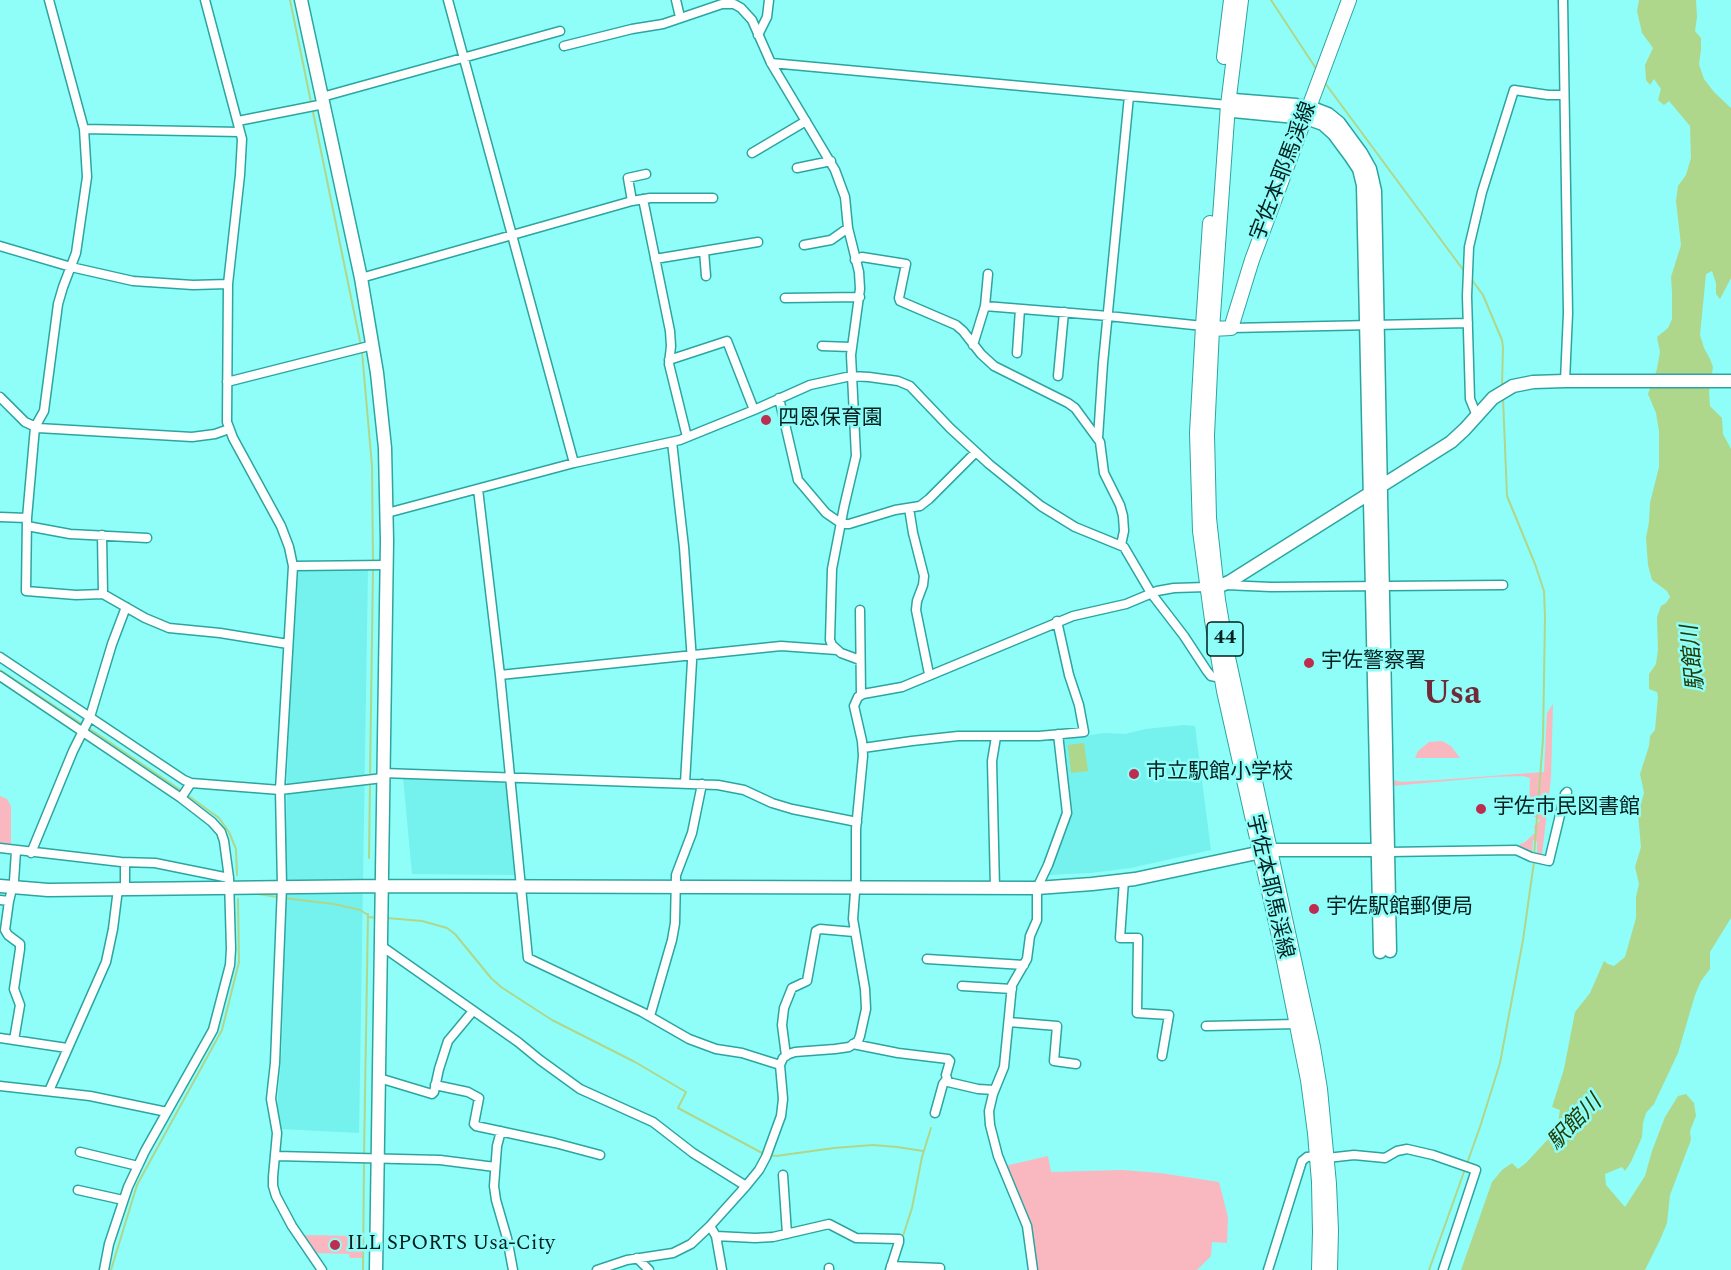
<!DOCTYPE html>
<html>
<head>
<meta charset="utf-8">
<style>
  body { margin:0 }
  canvas { display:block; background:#8ffdf8 }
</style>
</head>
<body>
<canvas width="1731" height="1270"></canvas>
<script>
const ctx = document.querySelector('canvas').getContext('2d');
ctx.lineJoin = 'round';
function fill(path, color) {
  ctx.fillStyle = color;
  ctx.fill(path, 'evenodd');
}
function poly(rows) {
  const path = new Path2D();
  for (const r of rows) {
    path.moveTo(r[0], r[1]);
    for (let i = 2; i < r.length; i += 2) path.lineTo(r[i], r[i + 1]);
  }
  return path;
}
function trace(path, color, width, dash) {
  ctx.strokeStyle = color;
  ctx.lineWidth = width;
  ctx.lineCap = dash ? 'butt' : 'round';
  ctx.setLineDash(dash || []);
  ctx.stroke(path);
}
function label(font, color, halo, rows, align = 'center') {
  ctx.font = font + ' Spectral,"Noto Sans JP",serif';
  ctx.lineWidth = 5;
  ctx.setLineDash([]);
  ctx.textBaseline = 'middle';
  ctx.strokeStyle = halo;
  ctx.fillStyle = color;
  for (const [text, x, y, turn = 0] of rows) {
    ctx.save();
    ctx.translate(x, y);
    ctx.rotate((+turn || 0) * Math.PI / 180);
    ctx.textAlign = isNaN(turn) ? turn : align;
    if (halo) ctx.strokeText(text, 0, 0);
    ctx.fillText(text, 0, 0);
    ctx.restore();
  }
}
fill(poly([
  [368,568,359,1133,280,1129,277,1111,282,1045,287,780,291,667,298,570],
  [1184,725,1195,726,1211,850,1131,868,1090,873,1048,875,1071,808,1063,739,1104,733,1125,734,1145,729],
  [403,777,507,781,515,875,412,874]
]), '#75f2ed');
fill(poly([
  [1553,704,1551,778,1542,854,1537,853,1537,841,1533,840,1532,852,1520,848,1520,844,1525,842,1535,833,1534,826,1540,820,1529,814,1530,778,1523,776,1492,777,1391,786,1391,780,1402,782,1438,780,1544,772,1547,713],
  [1442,741,1451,746,1460,758,1415,758,1418,751,1429,742],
  [0,796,7,799,11,806,11,847,0,845],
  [1048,1156,1051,1172,1122,1170,1160,1173,1219,1182,1228,1217,1227,1243,1212,1242,1211,1256,1197,1270,1035,1270,1033,1245,1005,1166],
  [300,1235,363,1236,362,1258,350,1258,349,1254,314,1253]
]), '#f9b8bf');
fill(poly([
  [1639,0,1696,0,1697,17,1695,31,1701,38,1701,50,1699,64,1704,79,1714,92,1731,108,1731,278,1720,299,1716,294,1716,283,1712,271,1706,274,1700,335,1704,348,1710,359,1713,367,1709,392,1710,406,1722,418,1723,434,1731,449,1731,918,1710,952,1710,969,1701,981,1695,995,1678,1053,1654,1104,1646,1113,1643,1123,1642,1137,1631,1162,1625,1171,1622,1167,1605,1174,1606,1185,1625,1207,1645,1176,1652,1151,1665,1117,1678,1096,1686,1094,1694,1103,1696,1116,1690,1131,1691,1140,1670,1195,1667,1223,1660,1240,1645,1270,1461,1270,1492,1182,1502,1170,1512,1163,1518,1169,1526,1163,1551,1136,1558,1123,1560,1110,1552,1107,1564,1069,1575,1012,1590,993,1604,961,1608,964,1614,966,1625,957,1636,918,1636,897,1639,884,1635,867,1641,847,1638,814,1644,793,1640,774,1649,746,1650,736,1655,730,1658,697,1657,692,1649,689,1649,674,1656,664,1658,650,1657,617,1661,606,1666,603,1670,597,1667,591,1652,580,1648,565,1646,538,1649,522,1650,503,1659,467,1659,431,1656,413,1648,394,1657,369,1660,352,1657,337,1668,328,1672,319,1672,292,1671,277,1681,245,1676,201,1678,186,1686,175,1691,158,1690,126,1669,101,1664,105,1658,100,1661,89,1654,79,1650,85,1646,80,1645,65,1653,48,1642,33,1637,11],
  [1084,743,1088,771,1071,773,1068,745]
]), '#aed78c');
trace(poly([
  [290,0,361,346],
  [1271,0,1317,70],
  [1325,83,1464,271],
  [1472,280,1483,295,1502,340,1503,347,1502,386],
  [362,352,372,466,373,562],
  [1503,398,1507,496,1535,564,1544,591,1545,617,1543,739,1534,856],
  [0,670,82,724],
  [87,727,182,791],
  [370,777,373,567],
  [186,794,219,818,229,832,236,849,237,875],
  [369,858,370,783],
  [251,893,278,897],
  [283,898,334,904,360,910,368,915],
  [368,917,378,918],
  [387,918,422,921,447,928,455,934,491,978,501,987,552,1020,635,1062,686,1092,678,1108,764,1154,776,1156,834,1148,873,1145,897,1147,923,1151],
  [364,1156,368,914],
  [902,1239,912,1208,922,1157,931,1128],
  [111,1270,137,1185,222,1030,239,962,238,899],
  [363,1270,364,1162],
  [1429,1270,1480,1127,1500,1063,1523,940,1534,862]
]), '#aed78c', 2);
const street = poly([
  [49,0,84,129,87,177,76,253,63,287,58,304,44,411,35,427,27,518,26,591,76,595,103,594],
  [205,0,242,139,240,175,228,284,227,422,233,438,281,526,289,547,293,566,280,790,282,886,275,1063,271,1099,277,1133,273,1177,273,1186,276,1196,292,1226,322,1270],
  [448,0,574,463],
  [676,0,680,17],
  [1563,0,1568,313,1565,381],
  [758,35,767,17,769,0],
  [564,46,632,29,663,24,722,4,734,4,741,8,752,20,771,63,835,170,845,197,848,228,859,272,860,289,851,355,856,456,844,507,832,569,830,640,832,645,841,653,860,660],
  [771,63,1228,105],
  [322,97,560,31],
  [238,121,324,104],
  [84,129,240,132],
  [752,153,806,121],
  [797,168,831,161],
  [643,199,670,331,671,346,669,364,687,437],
  [632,201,628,178,646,174],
  [804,245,831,240,848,228],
  [0,246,71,267,133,281,193,285,228,284],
  [704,251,706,276],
  [655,259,758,242],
  [855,260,862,257,906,264,899,298,900,301,956,325,963,331,981,354,994,366,1068,403,1075,408,1100,442,1104,473,1120,505,1123,516,1124,531,1121,545],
  [361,278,632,201,650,198,713,198],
  [785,298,860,297],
  [985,306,1108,316,1203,326],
  [1231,328,1468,323],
  [973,345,985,306,988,274],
  [822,346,851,347],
  [1017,353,1020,309],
  [669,360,727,341,754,410],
  [1058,376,1064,312],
  [227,382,373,345],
  [0,397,25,422,38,428,192,437,215,434,229,429],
  [779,398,798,480,826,513,842,524,849,524,895,510,920,506,929,499,976,452],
  [1477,416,1470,399,1467,296,1469,247,1482,192,1514,90,1548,95,1564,95],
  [1098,438,1103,363,1129,96],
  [672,442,684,547,692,661,685,783],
  [478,489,500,675,528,958,642,1012,689,1039,716,1049,742,1053,780,1065],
  [909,508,913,533,924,576,923,585,917,601,916,610,929,674],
  [387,513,574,463,680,440,754,410,810,385,851,376,869,377,898,381,910,386,950,428,989,464,1041,506,1075,527,1124,547,1151,593,1184,636,1207,671,1211,676,1221,678],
  [0,517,27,518],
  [27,526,70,534,147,538],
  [102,535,103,594,145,618,169,628,220,633,288,644],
  [293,566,387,565],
  [1225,585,1271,587,1503,585],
  [860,610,861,695],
  [0,657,184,780,191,783,280,790,383,778],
  [500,675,781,646,837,650],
  [0,676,181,798],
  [863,748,912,741,958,736,1039,736,1084,732,1079,705,1069,675,1057,621],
  [383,773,718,785,744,790,772,803,792,809,857,822],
  [0,848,121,862,155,863,229,878],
  [1388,852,1516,850,1531,857,1549,861,1565,794,1567,792],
  [31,853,73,751,90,717,112,644,126,607],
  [1124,880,1120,938,1138,938,1137,1013,1169,1015,1162,1056],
  [995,888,992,761,996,737],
  [125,889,125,863],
  [0,900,9,901],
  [380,945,518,1042,540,1060,580,1089,653,1122,693,1153,746,1186],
  [927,959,1024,965],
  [962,986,1012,989],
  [650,1016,672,940,675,923,676,875,692,833,702,784],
  [1009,1022,1057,1026,1054,1061,1076,1064],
  [1206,1026,1297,1024],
  [0,1038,67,1048],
  [14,1040,20,1005,14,989,20,949,20,944,8,935,5,930,9,901,14,881,16,851],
  [853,1044,898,1053,948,1059,950,1061,946,1075,948,1082,978,1089,994,1090],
  [786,1056,782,1025,784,1008,792,988,807,981,816,931,820,929,854,932],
  [379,1078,432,1094,434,1092,439,1069,448,1041,473,1011],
  [435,1085,468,1092,479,1098,474,1124,476,1126,555,1143,600,1155],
  [0,1086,90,1096,167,1112],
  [49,1091,106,962,113,929,118,889],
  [935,1113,943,1084,946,1080],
  [501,1131,497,1146,494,1186,496,1200,507,1238,513,1270],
  [80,1152,138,1166],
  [276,1156,440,1160,495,1167],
  [1327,1158,1354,1155,1385,1158,1397,1151,1407,1149,1433,1155,1476,1170,1443,1270],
  [783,1175,787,1234],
  [78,1190,123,1200],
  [710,1226,716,1236,722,1270],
  [716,1236,755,1238,773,1237,829,1224,856,1238,899,1239,899,1242,890,1270],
  [637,1258,649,1270],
  [891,1266,940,1268],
  [829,1268,829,1270],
  [104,1270,109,1244,128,1187,145,1151,213,1030,230,965,231,949,229,878,224,841,221,832,212,822,181,798,191,783],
  [597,1270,627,1260,673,1253,691,1244,710,1226,746,1186,759,1170,766,1157,781,1116,783,1099,780,1065,783,1058,789,1054,795,1052,835,1049,849,1047,858,1041,860,1036,866,1009,865,989,853,919,856,879,856,829,863,756,862,741,854,706,858,697,863,694,902,687,1073,616,1126,604,1157,591,1174,588,1207,587],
  [1033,1270,1027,1226,998,1156,990,1125,989,1111,993,1094,1004,1067,1012,985,1027,959,1030,936,1037,920,1037,888,1048,865,1067,813,1058,734],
  [1268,1270,1302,1161,1307,1157,1317,1156]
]);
const secondary = poly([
  [301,0,361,278,377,373,385,448,387,541,376,1270],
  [1209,586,1222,585,1229,582,1451,442,1465,429,1493,398,1513,386,1533,382,1565,381,1731,381],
  [0,886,48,890,382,886,1037,888,1092,884,1135,879,1271,850,1384,850],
  [1380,952,1363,185,1359,169,1351,157,1334,134,1323,124,1306,118,1233,111,1228,105,1234,100,1296,105,1315,109,1328,114,1339,123,1361,153,1370,169,1373,182,1375,191,1390,951]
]);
const primary = poly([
  [1241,0,1228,105,1212,329,1207,435,1209,518,1218,600,1227,653,1313,1047,1320,1089,1329,1184,1331,1230,1330,1270],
  [1224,57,1231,0],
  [1210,223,1203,326,1197,433,1200,531,1212,620,1224,691,1279,936,1308,1080,1315,1133,1319,1182,1320,1232,1319,1270],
  [1205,326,1212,329,1231,328,1252,260,1349,0]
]);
trace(street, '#2ca5a1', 11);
trace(secondary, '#2ca5a1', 15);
trace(primary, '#2ca5a1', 16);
trace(street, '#fff', 8);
trace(secondary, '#fff', 12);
trace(primary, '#fff', 14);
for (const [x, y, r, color] of [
  [766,420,6,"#bd2d50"],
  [1309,663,6,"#bd2d50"],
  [1134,774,6,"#bd2d50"],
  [1481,809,6,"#bd2d50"],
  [1314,909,6,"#bd2d50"],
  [335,1245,6,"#bd2d50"]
]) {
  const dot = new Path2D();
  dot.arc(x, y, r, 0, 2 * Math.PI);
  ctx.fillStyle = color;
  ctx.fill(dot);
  trace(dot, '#8ffdf8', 2);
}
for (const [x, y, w] of [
  [1225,639,36]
]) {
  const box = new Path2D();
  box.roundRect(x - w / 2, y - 17, w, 34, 4.5);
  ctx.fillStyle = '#8ffdf8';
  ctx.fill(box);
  trace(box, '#002120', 1.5);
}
label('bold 20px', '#002120', null, [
  ["44",1225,639]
]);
label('21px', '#002120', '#8ffdf8', [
  ["宇佐本耶馬渓線",1285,172,-69],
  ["宇佐本耶馬渓線",1268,887,77]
]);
label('21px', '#002120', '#8ffdf8', [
  ["四恩保育園",778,420],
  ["宇佐警察署",1321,663],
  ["市立駅館小学校",1146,774],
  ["宇佐市民図書館",1493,809],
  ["宇佐駅館郵便局",1326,909],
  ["ILL SPORTS Usa-City",347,1245]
], 'left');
label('italic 22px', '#233c06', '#8ffdf8', [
  ["駅館川",1695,658,-96],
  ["駅館川",1576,1124,-46]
]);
label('bold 33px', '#712a37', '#8ffdf8', [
  ["Usa",1452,697]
]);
</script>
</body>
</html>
